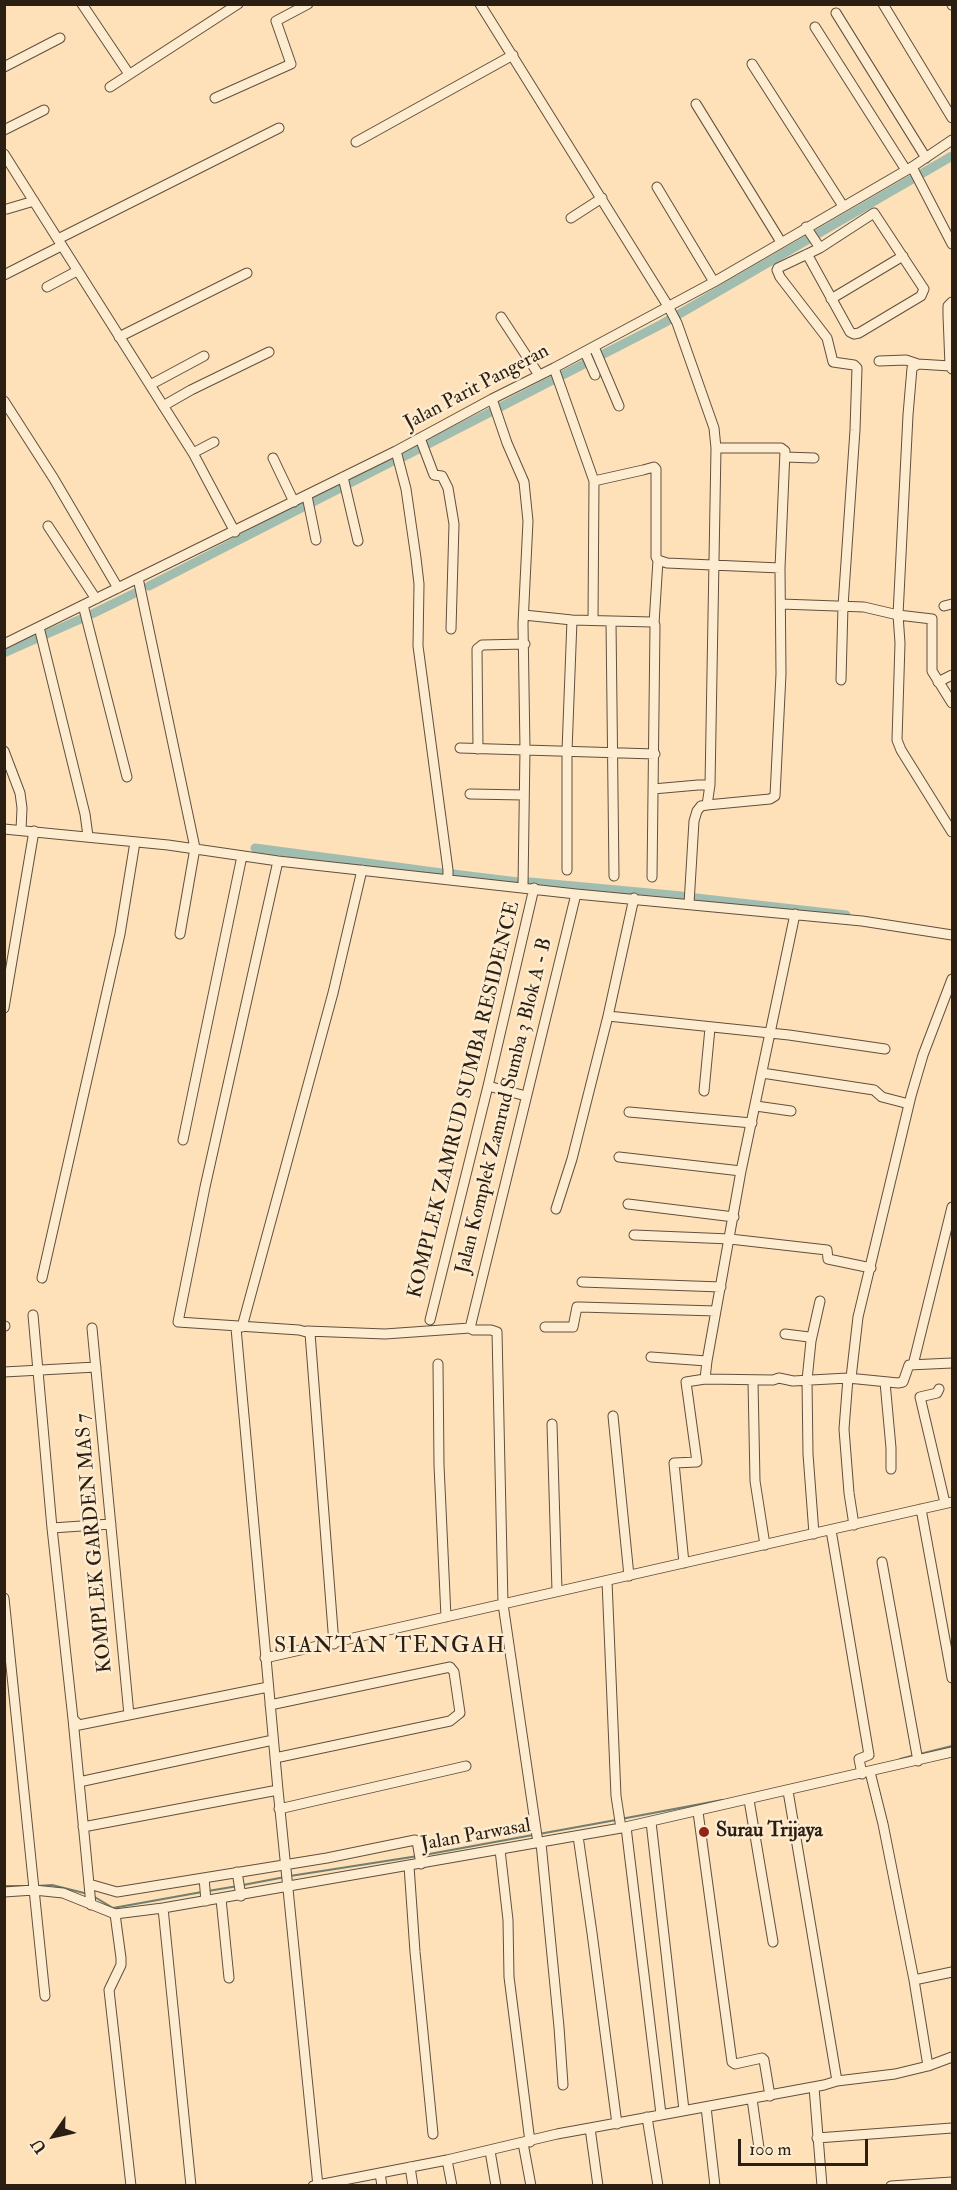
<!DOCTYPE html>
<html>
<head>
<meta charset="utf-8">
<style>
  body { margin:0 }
  #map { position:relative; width:957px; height:2190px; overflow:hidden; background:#fee1b8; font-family:"IM FELL Double Pica",serif }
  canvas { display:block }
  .frame { position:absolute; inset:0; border:6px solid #2b1f14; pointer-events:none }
  .north { position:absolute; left:24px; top:2106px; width:60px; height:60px; -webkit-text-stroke:4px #feecd1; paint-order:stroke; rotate:236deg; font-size:16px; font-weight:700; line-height:24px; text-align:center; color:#2b1f14 }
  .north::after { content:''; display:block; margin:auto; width:21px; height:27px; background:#2b1f14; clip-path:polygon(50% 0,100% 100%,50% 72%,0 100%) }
  .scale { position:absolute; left:738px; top:2139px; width:130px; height:27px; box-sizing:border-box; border:3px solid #2b1f14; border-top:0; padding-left:8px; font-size:18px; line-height:21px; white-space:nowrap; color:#2b1f14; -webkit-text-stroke:4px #feecd1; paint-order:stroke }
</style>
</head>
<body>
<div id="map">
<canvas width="957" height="2190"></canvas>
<div class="frame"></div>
<div class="north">U</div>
<div class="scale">100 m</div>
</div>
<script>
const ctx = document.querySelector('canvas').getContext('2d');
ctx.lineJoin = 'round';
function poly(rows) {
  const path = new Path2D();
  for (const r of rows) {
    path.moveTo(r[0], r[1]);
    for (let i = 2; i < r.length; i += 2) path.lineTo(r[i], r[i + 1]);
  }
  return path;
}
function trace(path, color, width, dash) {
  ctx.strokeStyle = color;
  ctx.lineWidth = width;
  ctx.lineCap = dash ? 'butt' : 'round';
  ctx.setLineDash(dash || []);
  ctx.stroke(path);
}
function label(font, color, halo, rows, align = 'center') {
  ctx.font = font + ' "IM FELL Double Pica",serif';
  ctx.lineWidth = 5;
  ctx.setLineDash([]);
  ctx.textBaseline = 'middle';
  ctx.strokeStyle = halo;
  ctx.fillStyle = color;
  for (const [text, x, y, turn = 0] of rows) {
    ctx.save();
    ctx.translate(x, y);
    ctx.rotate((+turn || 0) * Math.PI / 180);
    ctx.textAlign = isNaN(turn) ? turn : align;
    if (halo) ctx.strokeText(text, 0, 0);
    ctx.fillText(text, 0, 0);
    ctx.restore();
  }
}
trace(poly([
  [920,1754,952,1746],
  [900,1759,915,1755],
  [621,1819,722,1800],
  [539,1834,616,1820],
  [424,1855,533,1835],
  [290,1876,418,1856],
  [243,1885,285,1877],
  [4,1886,32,1886],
  [37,1886,52,1885,88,1894],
  [208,1891,238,1886],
  [93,1896,113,1908,202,1892]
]), '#717e72', 2);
trace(poly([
  [401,458,662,324,952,156],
  [149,586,393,461],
  [92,614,137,592],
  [4,653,83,618],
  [255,848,442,873],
  [453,874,518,882],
  [530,882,682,896],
  [696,898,846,915]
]), '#a0bdb0', 9);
const minor = poly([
  [82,4,129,74],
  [480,4,668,306,677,323,714,428,716,448,710,785,707,805,701,806,697,811,694,821,689,904],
  [883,4,952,118],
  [952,4,952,5],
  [836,13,926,158],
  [815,27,906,170],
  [752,64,843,206],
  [4,67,60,38],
  [110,87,238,4],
  [215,98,291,64,276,21,308,4],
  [696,104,781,242],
  [4,130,44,110],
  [356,142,513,55],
  [4,154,193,453,235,532],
  [912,167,952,244],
  [657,187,714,282],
  [7,209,34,201],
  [571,218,602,198],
  [806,227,820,248],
  [58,239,279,128],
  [807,254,850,332,854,334,859,333,921,296,924,289,874,213,820,248,778,268,777,270,780,277,827,338,833,362,854,365,857,368,855,430,843,606,841,680],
  [4,275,61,246],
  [47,287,77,271],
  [831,299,903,256],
  [501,317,539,375],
  [119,337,247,273],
  [594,347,619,406],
  [585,352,595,375],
  [879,361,906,360,918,364],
  [950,366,918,364,912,368,908,415,898,615,900,643,897,740,901,750,952,832],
  [554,368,594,481,643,470,654,467,656,469,656,557,658,560,667,563,780,568],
  [952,369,950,366,948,315,948,306,952,302],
  [150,385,204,356],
  [492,399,507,443,524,482,528,521,523,624,525,749,523,887],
  [4,401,54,479,118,588],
  [163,406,191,390,269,352],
  [420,438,434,475,442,476,448,488,454,524,451,629],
  [396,451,406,489,416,558,419,584,418,646,448,870,448,879],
  [193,453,214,442],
  [785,457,814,458],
  [273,458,294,502],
  [343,477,358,541],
  [307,496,316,540],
  [48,526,96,599],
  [138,578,195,848,180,934],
  [781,604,864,607,898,615,932,619,932,671,952,703],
  [83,605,127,777],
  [944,606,952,604],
  [524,615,572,620,652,622,655,625,652,877],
  [593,620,594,481],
  [611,622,614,876],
  [654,624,658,560],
  [39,627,85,814,88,836],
  [4,644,396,451,492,399,554,368,714,282,912,167,952,140],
  [938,682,952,675],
  [460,748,655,754],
  [478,749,477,649,482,645,525,644],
  [4,751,20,793,22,808,21,830],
  [653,789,698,785,710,785],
  [470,794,524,795],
  [707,805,770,799,775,796,781,674,780,568,785,451,781,448,716,448],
  [4,829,168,845,278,861,576,894,862,921,952,935],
  [278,861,205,1187,178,1322,299,1330,310,1333,334,1644],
  [567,870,567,751,572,620],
  [795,914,741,1171,707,1361,705,1379,773,1380,779,1378,793,1381,848,1378,898,1383,903,1382,909,1365,952,1363],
  [4,1008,34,831],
  [608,1016,634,898],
  [762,1073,874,1090,882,1097,909,1104],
  [488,1086,526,1096],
  [704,1091,710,1028],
  [756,1106,791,1111],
  [629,1112,752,1123],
  [183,1140,242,856],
  [619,1157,741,1171],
  [628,1204,734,1217],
  [556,1209,572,1159,608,1016,789,1035,885,1049],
  [634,1235,730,1239,827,1250,828,1259,871,1268],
  [42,1278,120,934,135,842],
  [582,1282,721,1287],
  [33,1315,52,1528,73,1719,79,1725,268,1687],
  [430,1320,488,1086,534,888],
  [4,1326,5,1326],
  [242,1327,333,993,362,870],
  [545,1327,573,1327,577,1307,580,1307,716,1311],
  [92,1328,129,1715],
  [236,1328,278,1790,318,2186],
  [470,1328,576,894],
  [307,1331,385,1334,470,1328,473,1330,491,1330,497,1332,503,1604,538,1843],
  [785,1334,809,1337,811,1341],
  [651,1357,707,1361],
  [438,1364,439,1465,446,1617],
  [913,1365,952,1207],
  [4,1372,96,1367],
  [848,1378,844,1429,849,1493,854,1525],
  [851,1378,858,1317,911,1096,923,1055,952,979],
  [753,1381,755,1481,765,1545],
  [885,1382,891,1448,891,1469],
  [939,1389,937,1393,920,1397,945,1503],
  [613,1416,629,1576],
  [552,1424,557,1591],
  [921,1509,952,1678],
  [52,1528,111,1524],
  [831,1530,869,1755,859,1759,862,1774],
  [814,1534,808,1454,807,1380,811,1341,820,1301],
  [882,1562,918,1761],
  [684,1563,674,1463,697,1462,686,1382,705,1379],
  [607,1581,616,1796,621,1828],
  [4,1598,45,1996],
  [265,1658,952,1502],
  [270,1705,450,1667,454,1672,460,1713,450,1721,275,1758],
  [73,1719,91,1905],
  [870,1772,883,1824,914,1980,928,2066],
  [79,1782,273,1740],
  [788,1791,837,2081],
  [749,1800,773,1942],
  [279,1809,466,1766],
  [698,1812,732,2062,735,2064,762,2058,764,2060,770,2096],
  [651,1822,684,2110],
  [83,1827,278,1790],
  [626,1827,661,2114],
  [578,1836,592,1933,617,2124],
  [541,1843,559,2027,563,2085],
  [500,1850,508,1920,509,1977,530,2142],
  [409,1866,415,1952,433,2134],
  [237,1872,241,1896],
  [204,1878,206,1901],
  [89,1884,117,1892,327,1858,415,1840,417,1841,421,1864],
  [4,1892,34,1890,63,1893,115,1914,163,1908,621,1828,952,1752],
  [221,1899,229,1978],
  [163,1908,191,2186],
  [115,1914,121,1958,121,1965,109,1990,131,2186],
  [914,1980,952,1972],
  [814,2087,822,2186],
  [752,2099,759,2148],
  [706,2107,715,2186],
  [647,2117,658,2186],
  [590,2128,824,2085,837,2081,895,2074,928,2066,952,2057],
  [817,2138,952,2128],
  [523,2143,531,2186],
  [490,2151,496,2186],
  [447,2160,452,2186],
  [410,2167,413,2186],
  [380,2173,382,2186],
  [313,2186,447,2160,557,2134,590,2128,598,2186],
  [891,2186,952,2182]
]);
trace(minor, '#60503d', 11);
trace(minor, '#feecd1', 9);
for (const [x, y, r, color] of [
  [704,1832,6,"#8f2418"]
]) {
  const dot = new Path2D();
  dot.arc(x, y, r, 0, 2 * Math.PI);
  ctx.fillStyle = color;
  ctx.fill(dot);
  trace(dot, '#feecd1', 2);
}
label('20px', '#2b1f14', '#feecd1', [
  ["Jalan Parit Pangeran",477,388,-28],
  ["KOMPLEK ZAMRUD SUMBA RESIDENCE",465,1100,-76],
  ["Jalan Komplek Zamrud Sumba 3 Blok A - B",505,1106,-76],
  ["KOMPLEK GARDEN MAS 7",95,1543,-95],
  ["Jalan Parwasal",476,1836,-10]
]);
label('bold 20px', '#2b1f14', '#feecd1', [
  ["Surau Trijaya",716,1832]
], 'left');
ctx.letterSpacing = '1.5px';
label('22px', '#2b1f14', '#feecd1', [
  ["SIANTAN TENGAH",390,1647]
]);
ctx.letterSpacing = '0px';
</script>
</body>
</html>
